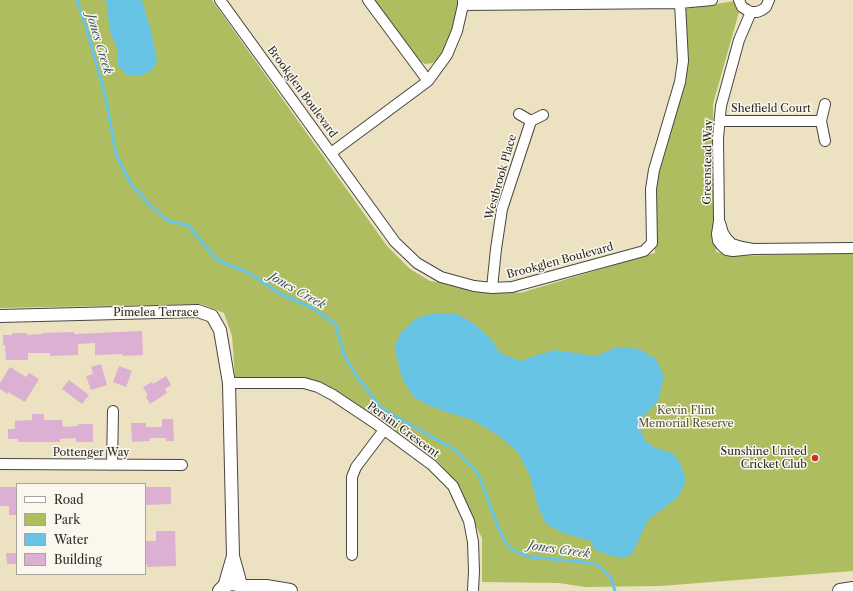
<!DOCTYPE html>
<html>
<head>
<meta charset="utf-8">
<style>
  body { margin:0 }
  #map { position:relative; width:853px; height:591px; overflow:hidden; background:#ece2c2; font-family:"Libre Caslon Text",serif }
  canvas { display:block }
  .legend { position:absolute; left:16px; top:483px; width:130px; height:92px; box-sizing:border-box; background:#fbf7ec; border:1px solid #a8a59f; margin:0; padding:5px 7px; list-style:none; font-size:12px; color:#2b2b2b }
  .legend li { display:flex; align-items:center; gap:8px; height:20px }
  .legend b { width:20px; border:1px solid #a8a59f }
</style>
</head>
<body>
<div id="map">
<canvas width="853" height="591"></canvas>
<ul class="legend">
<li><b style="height:5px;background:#fff"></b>Road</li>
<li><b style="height:11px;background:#aebd60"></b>Park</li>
<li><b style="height:11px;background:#67c4e5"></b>Water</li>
<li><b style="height:11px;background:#dbb0d3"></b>Building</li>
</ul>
</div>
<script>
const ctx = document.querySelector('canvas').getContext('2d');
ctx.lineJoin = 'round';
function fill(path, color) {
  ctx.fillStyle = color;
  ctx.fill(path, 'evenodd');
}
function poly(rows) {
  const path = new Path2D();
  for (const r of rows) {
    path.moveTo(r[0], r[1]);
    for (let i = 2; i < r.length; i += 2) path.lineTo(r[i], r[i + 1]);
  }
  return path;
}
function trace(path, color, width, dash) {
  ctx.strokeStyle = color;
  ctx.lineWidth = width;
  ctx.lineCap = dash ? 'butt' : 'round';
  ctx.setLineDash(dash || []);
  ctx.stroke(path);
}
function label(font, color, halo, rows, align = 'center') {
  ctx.font = font + ' "Libre Caslon Text",serif';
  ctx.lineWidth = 3;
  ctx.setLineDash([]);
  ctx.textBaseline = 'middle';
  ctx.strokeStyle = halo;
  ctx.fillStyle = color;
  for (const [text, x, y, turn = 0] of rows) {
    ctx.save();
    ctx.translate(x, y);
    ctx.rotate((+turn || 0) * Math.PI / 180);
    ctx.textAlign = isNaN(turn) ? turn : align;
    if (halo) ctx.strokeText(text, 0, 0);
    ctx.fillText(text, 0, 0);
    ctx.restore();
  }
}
fill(poly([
  [0,0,212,0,387,246,410,269,430,281,520,293,655,253,654,192,682,85,684,9,735,1,739,12,713,104,716,252,735,256,853,253,853,571,660,586,585,587,559,583,482,582,482,538,448,473,433,456,345,397,292,378,235,377,232,336,224,313,201,304,0,308],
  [373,0,457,0,457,6,452,32,441,55,433,63,425,64,419,61]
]), '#aebd60');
fill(poly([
  [106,0,142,0,152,35,157,61,151,71,139,76,127,75,118,66,118,50,110,32,107,7],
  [435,313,457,314,473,323,491,339,500,353,521,361,537,355,555,350,596,356,617,347,639,349,656,359,664,376,658,401,640,420,641,431,646,442,658,449,673,453,680,463,686,480,679,496,648,520,632,554,623,558,608,555,594,549,591,541,563,533,546,524,538,506,530,476,518,452,496,434,473,420,446,412,426,404,414,397,403,380,397,360,395,345,402,331,417,318]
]), '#67c4e5');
trace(poly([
  [77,0,89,37,106,99,116,154,131,184,149,204,168,221,188,225,217,260,249,273,282,295,313,308,336,325,344,355,356,375,381,408,457,451,478,473,500,532,509,548,529,557,584,562,598,565,611,578,615,591]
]), '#67c4e5', 3);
fill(poly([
  [142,331,143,355,122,356,123,354,95,355,95,343,78,344,78,355,50,356,50,353,28,353,28,360,6,360,5,345,3,345,3,335,12,335,12,333,27,333,27,335,42,334,42,333,74,332,74,334],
  [101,364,107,385,91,390,86,376,93,374,91,367],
  [119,366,132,371,126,387,113,382],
  [10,367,26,377,29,373,39,379,25,402,8,392,7,394,0,389,0,383],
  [166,376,171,385,165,389,167,393,150,404,146,397,148,396,143,387,152,382,153,384],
  [69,380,89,395,82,404,62,389],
  [32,414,44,414,44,420,62,420,63,427,78,426,78,424,93,424,93,442,76,442,76,438,60,439,60,442,18,442,18,439,8,439,8,429,15,429,15,421,32,420],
  [162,419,173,419,174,441,166,441,166,438,150,438,150,441,132,442,131,423,146,423,146,427,162,427],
  [0,487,17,487,17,515,9,515,9,506,0,506],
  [145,487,171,487,171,504,145,505],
  [156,531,175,531,176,566,147,567,147,564,145,564,145,541,156,541],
  [6,553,17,553,17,564,7,564]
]), '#dbb0d3');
const minor = poly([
  [220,0,395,242,417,263,441,277,474,286,492,288,512,287,644,251,652,243,651,189,654,170,680,82,683,61,680,3],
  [368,0,428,81],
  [739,0,742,7,747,10,751,12,757,12,762,10,766,7,769,0],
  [463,5,680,3,712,0],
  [751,12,739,40,721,106,718,138,719,221,717,234,718,241,722,246,727,250,733,251,753,249],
  [519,114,531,121,543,115],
  [720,121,821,121],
  [825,141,821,121,825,104],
  [331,153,428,81,447,55,457,31,463,5,463,0],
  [720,223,723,233,727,239,732,244,742,247,753,249,853,248],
  [492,288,496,249,502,209,531,121],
  [229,383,304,383,318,387,333,395,375,423,432,465,453,486,469,521,473,542,474,571,473,591],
  [0,464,182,465],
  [112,465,113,411],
  [352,555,352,477,356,467,384,430]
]);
const tertiary = poly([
  [0,316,198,311,212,316,220,330,229,383,233,556,241,585],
  [224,587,233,556]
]);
const secondary = poly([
  [243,587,266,587,290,591],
  [220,591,224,587,228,584,232,583,237,584,241,585,247,591],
  [840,591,853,589]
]);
trace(minor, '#484642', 12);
trace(tertiary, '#484642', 14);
trace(secondary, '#484642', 16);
trace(minor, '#fff', 10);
trace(tertiary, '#fff', 12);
trace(secondary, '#fff', 14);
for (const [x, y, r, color] of [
  [815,458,4,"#c8321e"]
]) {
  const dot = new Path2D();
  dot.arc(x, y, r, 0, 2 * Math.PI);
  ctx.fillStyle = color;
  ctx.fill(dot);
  trace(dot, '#fbf7ec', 1.5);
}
label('11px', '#2b2b2b', '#fbf7ec', [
  ["Brookglen Boulevard",302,92,54],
  ["Sheffield Court",771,109],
  ["Greenstead Way",708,162,-89],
  ["Westbrook Place",501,177,-74],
  ["Brookglen Boulevard",560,261,-15],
  ["Pimelea Terrace",156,313],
  ["Persini Crescent",403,430,36],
  ["Pottenger Way",91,453]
]);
label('11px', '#52573b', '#fbf7ec', [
  ["Kevin Flint",686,411],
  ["Memorial Reserve",686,424]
]);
label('11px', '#2b2b2b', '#fbf7ec', [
  ["Sunshine United",807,452],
  ["Cricket Club",807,465]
], 'right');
label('italic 12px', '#3d5963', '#fbf7ec', [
  ["Jones Creek",99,44,73],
  ["Jones Creek",297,291,29],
  ["Jones Creek",559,550,8]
]);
</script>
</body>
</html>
